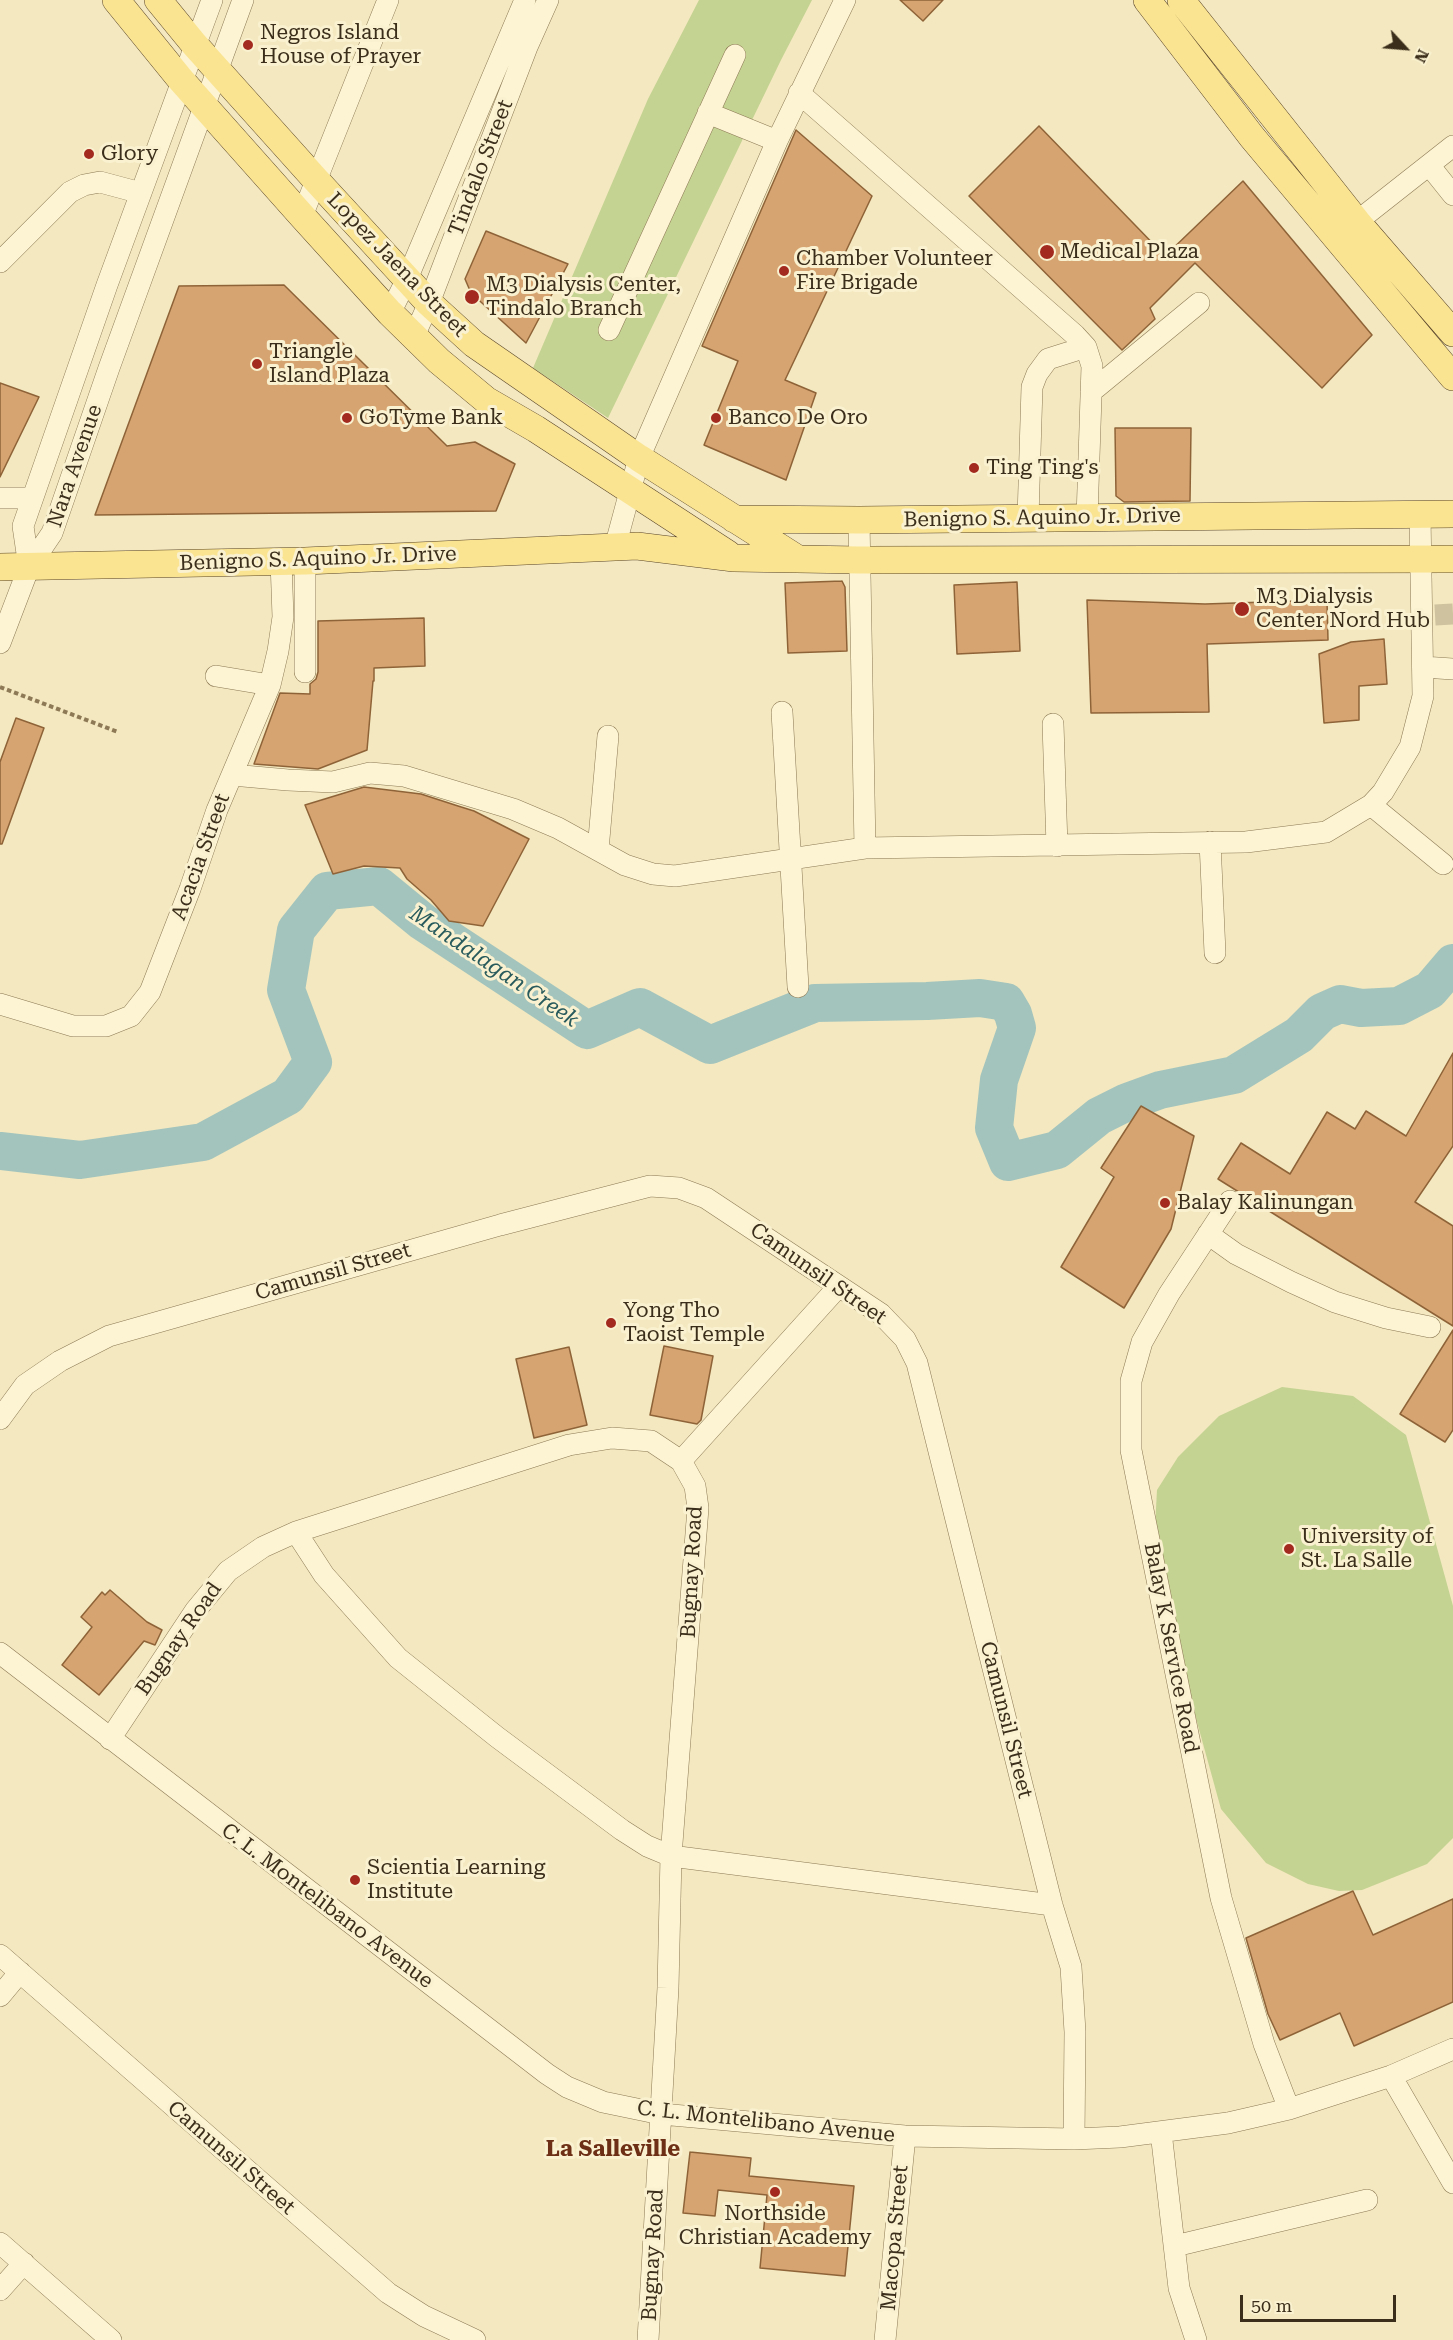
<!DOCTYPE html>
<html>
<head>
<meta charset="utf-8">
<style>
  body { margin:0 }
  #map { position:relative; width:1453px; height:2340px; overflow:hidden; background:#f3e8bf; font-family:"Roboto Serif",serif }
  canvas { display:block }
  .north { position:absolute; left:1375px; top:18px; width:60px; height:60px; -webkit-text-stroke:4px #f9f1cf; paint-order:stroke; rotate:116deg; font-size:16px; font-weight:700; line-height:24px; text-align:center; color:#3b2e1b }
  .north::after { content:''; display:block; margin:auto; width:21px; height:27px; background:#3b2e1b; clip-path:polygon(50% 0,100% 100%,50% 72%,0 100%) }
  .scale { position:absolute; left:1240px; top:2295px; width:156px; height:27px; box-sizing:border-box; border:3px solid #3b2e1b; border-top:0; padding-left:8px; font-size:18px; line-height:21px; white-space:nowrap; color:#3b2e1b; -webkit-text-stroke:4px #f9f1cf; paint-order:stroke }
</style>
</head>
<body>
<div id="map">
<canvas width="1453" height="2340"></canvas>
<div class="north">N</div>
<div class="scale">50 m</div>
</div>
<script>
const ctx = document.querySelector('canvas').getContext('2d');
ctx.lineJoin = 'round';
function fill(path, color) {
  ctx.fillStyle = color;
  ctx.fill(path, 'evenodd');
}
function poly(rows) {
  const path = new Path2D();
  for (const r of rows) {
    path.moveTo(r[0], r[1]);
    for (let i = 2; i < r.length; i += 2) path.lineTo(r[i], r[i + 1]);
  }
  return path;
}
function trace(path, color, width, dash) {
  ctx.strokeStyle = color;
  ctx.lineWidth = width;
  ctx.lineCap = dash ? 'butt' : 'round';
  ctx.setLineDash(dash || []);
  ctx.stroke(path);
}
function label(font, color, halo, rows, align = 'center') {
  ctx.font = font + ' "Roboto Serif",serif';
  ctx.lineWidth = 6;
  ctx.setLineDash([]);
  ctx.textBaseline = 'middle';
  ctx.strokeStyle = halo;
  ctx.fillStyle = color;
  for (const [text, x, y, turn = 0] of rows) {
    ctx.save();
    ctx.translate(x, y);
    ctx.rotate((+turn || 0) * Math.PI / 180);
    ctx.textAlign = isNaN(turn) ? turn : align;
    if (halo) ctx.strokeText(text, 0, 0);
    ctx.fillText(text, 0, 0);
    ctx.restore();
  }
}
fill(poly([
  [699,0,812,0,781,60,608,418,533,368,648,99],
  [1282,1387,1353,1396,1406,1435,1453,1606,1453,1838,1427,1864,1362,1890,1339,1891,1308,1884,1266,1863,1221,1809,1194,1711,1155,1529,1157,1490,1178,1457,1219,1416]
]), '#c4d292');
trace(poly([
  [0,1151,80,1160,203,1142,288,1096,313,1062,286,990,296,930,327,891,379,886,423,922,587,1030,640,1007,710,1045,815,1003,927,1001,980,998,1006,1002,1013,1014,1017,1028,999,1080,994,1128,1008,1162,1057,1150,1099,1116,1127,1102,1160,1090,1234,1075,1299,1035,1322,1012,1340,1004,1361,1008,1399,1006,1430,990,1453,963]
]), '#a3c4bd', 38);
const building = poly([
  [900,0,943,0,923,21,900,0],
  [1039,126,1165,256,1243,181,1372,335,1322,388,1195,263,1150,308,1155,319,1122,350,969,196,1039,126],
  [796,130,872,196,785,380,816,393,786,480,704,445,738,361,702,346,796,130],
  [486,231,568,264,526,343,471,293,465,279,486,231],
  [284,285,447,446,475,442,515,464,496,511,95,515,179,286,284,285],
  [0,383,39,397,0,477,0,383],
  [1115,428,1191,428,1190,501,1124,502,1116,496,1115,428],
  [842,581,845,587,847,651,788,653,785,583,842,581],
  [1017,582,1020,651,957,654,954,585,1017,582],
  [1087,600,1205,604,1327,600,1328,640,1207,644,1209,712,1091,713,1087,600],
  [424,618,425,666,374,668,374,681,373,681,367,750,318,769,254,764,280,693,310,694,310,684,316,679,318,672,318,621,424,618],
  [1384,639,1387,684,1359,686,1359,720,1324,723,1319,654,1351,642,1384,639],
  [16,718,44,728,2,844,0,844,0,762,16,718],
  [364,787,421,794,458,806,474,811,529,839,483,926,449,921,431,900,407,879,400,868,364,866,333,874,305,805,364,787],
  [1453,1053,1453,1146,1415,1202,1453,1226,1453,1326,1218,1179,1241,1143,1290,1174,1327,1112,1355,1129,1366,1111,1406,1136,1453,1053],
  [1141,1106,1194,1136,1171,1229,1124,1308,1061,1267,1114,1177,1101,1168,1141,1106],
  [1453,1330,1453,1430,1445,1442,1400,1414,1453,1330],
  [664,1346,713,1356,701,1420,697,1424,650,1415,664,1346],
  [569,1347,587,1425,534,1438,516,1359,569,1347],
  [110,1590,147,1622,162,1630,155,1645,144,1641,99,1695,62,1665,92,1627,81,1617,102,1592,105,1595,110,1590],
  [1353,1891,1373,1935,1453,1899,1453,2002,1354,2046,1340,2013,1280,2040,1268,2014,1246,1938,1353,1891],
  [690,2152,751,2158,749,2176,854,2186,845,2276,760,2268,767,2195,718,2190,715,2216,683,2213,690,2152]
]);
fill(building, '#d5a471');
trace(building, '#8f6338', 1.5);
trace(poly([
  [1435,615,1453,614]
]), '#cec39e', 21, [21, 10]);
const minor = poly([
  [799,93,1075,335,1086,347,1092,366,1087,518],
  [708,113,777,141],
  [1429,165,1453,195],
  [302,216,388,0],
  [1345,231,1453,146],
  [0,262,70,192,84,185,100,182,141,193],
  [390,313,407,279,525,0],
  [609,330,735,55],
  [414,336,429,303,527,47,548,0],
  [1091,392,1199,303],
  [0,498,32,498],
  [1028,518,1032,387,1037,374,1048,359,1086,347],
  [859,520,865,848],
  [615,547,639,458,777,141,845,0],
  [29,567,23,526,107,285,212,0],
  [0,643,29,567,52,533,109,368,243,0],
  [1423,667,1453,669],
  [305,672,305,561],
  [216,676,270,685],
  [782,712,798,987],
  [1053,724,1057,846],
  [232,775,288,780,333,782,370,773,404,776,513,809,558,828,625,865,653,874,675,876,865,848,1246,842,1326,832,1371,805,1383,792,1410,747,1423,696,1420,515],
  [1371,805,1443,864],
  [1210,842,1215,953],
  [598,850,608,736],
  [0,1004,73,1026,106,1026,131,1016,150,992,190,889,217,810,270,685,278,651,283,617,281,561],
  [1230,1201,1169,1294,1142,1342,1131,1381,1131,1450,1221,1898,1264,2044,1289,2109],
  [1208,1234,1236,1254,1291,1282,1335,1302,1386,1318,1430,1327],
  [0,1419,25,1385,60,1361,109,1336,500,1225,650,1186,679,1188,706,1198,881,1314,905,1339,917,1363,1052,1905,1071,1967,1075,2032,1074,2139],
  [681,1461,839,1286],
  [296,1532,324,1575,398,1658,497,1737,622,1830,647,1846,671,1856,1052,1905],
  [0,1653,547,2074,567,2087,603,2102,661,2114,905,2136,1074,2139,1120,2137,1228,2123,1289,2109,1391,2076,1453,2049],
  [110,1739,195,1611,228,1571,263,1547,296,1532,569,1445,612,1438,651,1441,681,1461,695,1486,698,1508,671,1856,668,1988,648,2340],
  [0,1955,388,2293,424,2316,475,2340],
  [0,1996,20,1972],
  [1391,2076,1453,2183],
  [1161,2132,1179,2288,1196,2340],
  [0,2243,111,2340],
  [1175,2246,1367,2200],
  [0,2290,24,2263],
  [885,2340,905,2136]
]);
const major = poly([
  [116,0,181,80,302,216,390,313,439,361,486,400,536,429,728,554],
  [158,0,194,44,316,180,429,303,474,344,639,458,798,559],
  [1147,0,1252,137,1453,377],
  [1181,0,1357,222,1453,333],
  [734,519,859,520,1453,514],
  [0,567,305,561,637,546,734,558,860,560,1453,559]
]);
trace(minor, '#8d7955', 22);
trace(major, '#5a452a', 28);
trace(poly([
  [0,687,118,732]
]), '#8d7955', 4, [4.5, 3]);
trace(minor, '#fcf4d3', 21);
trace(major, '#fae492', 27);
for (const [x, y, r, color] of [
  [248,45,6,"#a32a1e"],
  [89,154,6,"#a32a1e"],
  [1047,252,8,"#a32a1e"],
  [784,271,6,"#a32a1e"],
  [472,297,8,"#a32a1e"],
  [257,364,6,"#a32a1e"],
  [347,418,6,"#a32a1e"],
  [716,418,6,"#a32a1e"],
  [974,468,6,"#a32a1e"],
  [1242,609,8,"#a32a1e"],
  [1165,1203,6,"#a32a1e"],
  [611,1323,6,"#a32a1e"],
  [1289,1549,6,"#a32a1e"],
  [355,1880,6,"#a32a1e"],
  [775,2192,6,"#a32a1e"]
]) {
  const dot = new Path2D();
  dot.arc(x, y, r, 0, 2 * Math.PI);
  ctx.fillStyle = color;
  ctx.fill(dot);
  trace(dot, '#f9f1cf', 2);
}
label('21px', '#3b2e1b', '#f9f1cf', [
  ["Negros Island",260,33],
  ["House of Prayer",260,57],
  ["Glory",101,154],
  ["Medical Plaza",1060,252],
  ["Chamber Volunteer",796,259],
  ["Fire Brigade",796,283],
  ["M3 Dialysis Center,",486,285],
  ["Tindalo Branch",486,309],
  ["Triangle",269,352],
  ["Island Plaza",269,376],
  ["GoTyme Bank",359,418],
  ["Banco De Oro",728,418],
  ["Ting Ting's",986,468],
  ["M3 Dialysis",1256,597],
  ["Center Nord Hub",1256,621],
  ["Balay Kalinungan",1177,1203],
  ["Yong Tho",623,1311],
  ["Taoist Temple",623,1335],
  ["University of",1301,1537],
  ["St. La Salle",1301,1561],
  ["Scientia Learning",367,1868],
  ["Institute",367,1892],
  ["Northside",775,2214,"center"],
  ["Christian Academy",775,2238,"center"]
], 'left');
label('21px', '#3b2e1b', '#f9f1cf', [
  ["Tindalo Street",481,168,-69],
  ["Lopez Jaena Street",397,265,46],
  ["Nara Avenue",75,466,-71],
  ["Benigno S. Aquino Jr. Drive",1042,518,-1],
  ["Benigno S. Aquino Jr. Drive",318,559,-2],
  ["Acacia Street",201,857,-70],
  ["Camunsil Street",333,1272,-16],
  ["Camunsil Street",818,1274,35],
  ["Bugnay Road",692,1572,-87],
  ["Bugnay Road",179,1639,-55],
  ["Balay K Service Road",1171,1648,79],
  ["Camunsil Street",1006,1720,76],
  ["C. L. Montelibano Avenue",327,1906,37],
  ["C. L. Montelibano Avenue",766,2122,6],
  ["Camunsil Street",231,2158,41],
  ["Macopa Street",895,2238,-85],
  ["Bugnay Road",653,2255,-87]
]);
label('italic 22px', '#295b5d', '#f9f1cf', [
  ["Mandalagan Creek",494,967,34]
]);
label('bold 22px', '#6d3016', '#f9f1cf', [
  ["La Salleville",613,2150]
]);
</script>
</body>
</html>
